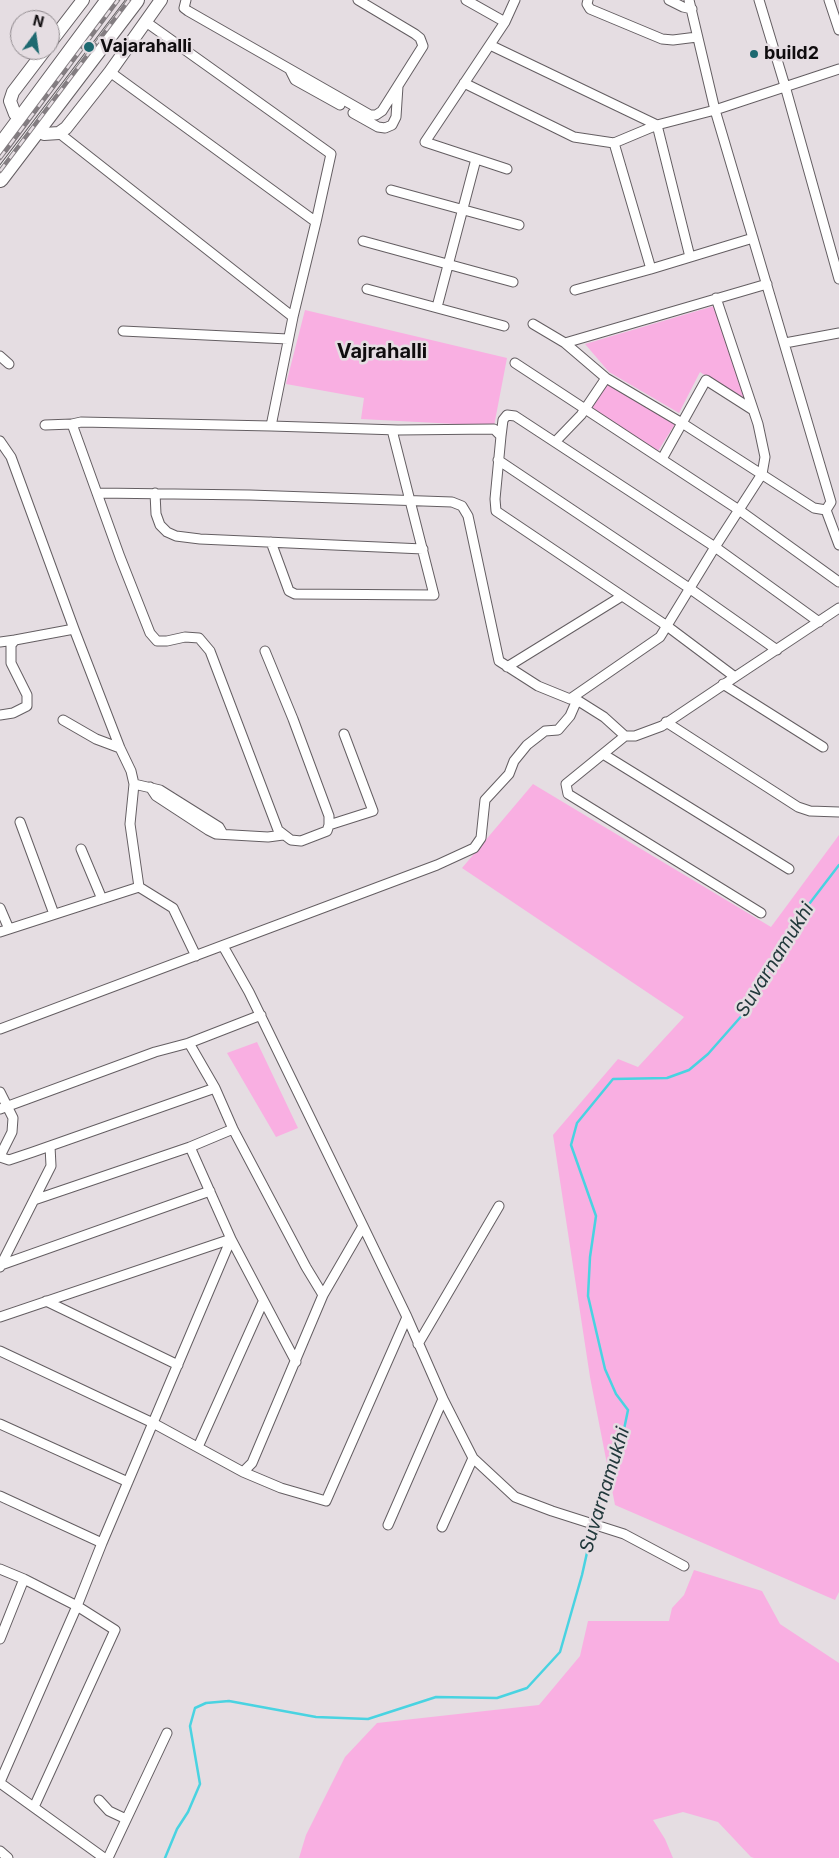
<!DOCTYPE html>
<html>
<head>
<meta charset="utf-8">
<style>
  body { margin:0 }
  #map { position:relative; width:839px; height:1858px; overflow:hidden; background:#e5dde2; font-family:Inter,sans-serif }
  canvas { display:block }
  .north { position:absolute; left:10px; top:10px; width:50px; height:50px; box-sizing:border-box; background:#e5dde2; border:1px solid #8f898d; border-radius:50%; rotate:14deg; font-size:14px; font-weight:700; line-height:20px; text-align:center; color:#0f0c0e }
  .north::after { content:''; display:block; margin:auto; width:18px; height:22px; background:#1d6970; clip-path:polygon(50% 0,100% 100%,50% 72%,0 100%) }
</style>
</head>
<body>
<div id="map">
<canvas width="839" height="1858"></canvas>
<div class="north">N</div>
</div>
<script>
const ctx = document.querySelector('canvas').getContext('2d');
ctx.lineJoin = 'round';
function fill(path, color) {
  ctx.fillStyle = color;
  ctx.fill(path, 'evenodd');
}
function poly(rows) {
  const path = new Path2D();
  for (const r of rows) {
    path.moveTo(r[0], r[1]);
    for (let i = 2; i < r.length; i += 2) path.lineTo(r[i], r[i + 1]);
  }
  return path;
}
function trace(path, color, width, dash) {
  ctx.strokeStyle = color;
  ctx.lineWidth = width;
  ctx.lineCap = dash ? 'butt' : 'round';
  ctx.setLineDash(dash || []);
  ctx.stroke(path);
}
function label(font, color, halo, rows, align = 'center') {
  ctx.font = font + ' Inter,sans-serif';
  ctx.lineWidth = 5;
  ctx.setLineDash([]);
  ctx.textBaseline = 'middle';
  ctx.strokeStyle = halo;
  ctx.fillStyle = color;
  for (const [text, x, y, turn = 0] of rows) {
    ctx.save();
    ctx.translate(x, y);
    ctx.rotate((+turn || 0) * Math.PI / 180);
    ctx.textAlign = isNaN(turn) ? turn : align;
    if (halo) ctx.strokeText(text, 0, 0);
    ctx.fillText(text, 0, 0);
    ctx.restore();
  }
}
fill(poly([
  [714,306,746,403,700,372,679,413,609,372,585,344],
  [305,310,507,358,494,426,361,419,364,398,286,384],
  [608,382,675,424,658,451,591,409],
  [533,784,771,927,839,835,839,1592,835,1600,615,1505,590,1377,553,1135,618,1059,638,1067,684,1017,462,868],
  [257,1042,298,1128,276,1137,227,1053],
  [694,1570,762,1591,780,1624,839,1663,839,1858,754,1858,751,1857,718,1822,683,1812,653,1820,665,1839,673,1858,299,1858,306,1835,345,1757,377,1723,539,1705,580,1656,588,1621,669,1621,672,1608,684,1595]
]), '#f9afe2');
trace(poly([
  [595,1521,603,1486,622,1439,628,1410,616,1394,605,1369,588,1296,590,1257,596,1216,571,1145,577,1123,613,1079,667,1078,689,1070,708,1054,745,1012,790,929,839,865],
  [165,1858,177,1829,188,1812,200,1784,190,1726,195,1708,206,1703,229,1701,316,1717,368,1719,436,1697,497,1698,527,1688,560,1652,582,1575,593,1526]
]), '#49d3e1', 2.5);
const street = poly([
  [186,0,184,8,188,11,370,115,376,115,382,111,423,46,420,38,415,34,358,0],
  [466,0,505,22,425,142,507,169],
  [588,0,587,4,590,9,662,39,673,40,697,37],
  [669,0,683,7,692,9],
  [689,0,715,110,831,502,826,510,839,545],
  [759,0,785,86,839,279],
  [829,0,839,30],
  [146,22,331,154,316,222,293,317,271,426],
  [505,22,515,0],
  [490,45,657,125,690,257],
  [290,70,295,80,340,105],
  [110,72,316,222],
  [464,83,574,137,614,143,657,125,715,110,839,69],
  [353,113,378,127,385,128,392,125,396,117,398,86],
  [59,133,293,317],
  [614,143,651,269],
  [391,190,519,225],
  [363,241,513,282],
  [367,289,504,326],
  [575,290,651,269,753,238],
  [437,307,476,159],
  [533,324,565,343,606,378,682,423,814,508,826,510],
  [123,331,288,339],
  [565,343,767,284],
  [785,343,839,333],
  [0,356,9,364],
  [515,363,739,510,839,582],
  [45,425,72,424],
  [501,436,503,420,507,415,515,416,715,547,819,622],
  [0,441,11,457,74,629,120,748,131,771,134,784,130,824,139,887,173,908,196,956],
  [555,442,581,415,606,378],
  [662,459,706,380,753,410],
  [498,460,689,588,777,650],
  [155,493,156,514,160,525,167,532,176,536,200,539,423,549],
  [271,542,289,591,295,594,434,595,392,430],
  [0,642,15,640],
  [265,651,293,719,329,816,329,825,327,831,301,841,291,840,278,830,210,651,199,638,185,637,167,641,157,641,150,633,120,557,72,424,81,422,271,426,398,430,494,429,501,436,495,499,496,511,667,626,735,677,839,608],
  [507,667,622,596],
  [723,684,823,747],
  [570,699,660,637,715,547,762,474,765,457,758,424,716,298],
  [577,700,604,717,625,736,635,736,662,726,735,677],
  [0,715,13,713,27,706,27,695,11,663,11,645,15,640,74,629],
  [63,720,96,739,120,748],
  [666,722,798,807,810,811,839,812],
  [625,736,566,784,568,794,761,913],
  [603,754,789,869],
  [134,784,160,790,219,827,223,834],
  [150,787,156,796,208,830,216,834,268,837,283,835],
  [20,822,54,914],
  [329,825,373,811,344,734],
  [81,849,102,899],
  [0,908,9,929],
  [0,932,139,887],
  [0,1029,437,865,474,848,481,838,485,800,509,774,514,761,527,745,545,731,558,730,570,716,577,700,570,699,538,686,499,661,468,516,462,506,452,502,250,495,98,493],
  [189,1043,261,1015],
  [0,1092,13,1118,12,1132,0,1156],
  [0,1109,155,1052,189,1043,215,1088,233,1129,306,1267,323,1295,363,1226,249,992,223,946],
  [190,1147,233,1129],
  [0,1157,9,1160,33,1152,215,1088],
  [34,1200,190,1147,231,1239,102,1543],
  [363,1226,407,1317,443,1399,388,1525],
  [1,1265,210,1191],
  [0,1267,51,1166,50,1146],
  [46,1301,178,1365],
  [0,1317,231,1239,296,1362],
  [418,1344,499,1206],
  [0,1351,153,1423,243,1472,252,1463,323,1295],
  [443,1399,473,1458,515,1497,552,1511,624,1534,684,1566],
  [0,1424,128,1482],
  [198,1447,263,1302],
  [243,1472,281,1488,326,1501,407,1317],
  [0,1496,102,1543,77,1606,115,1630,34,1807],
  [442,1527,473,1458],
  [0,1569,24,1579,0,1639],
  [0,1782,77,1606,24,1579],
  [0,1783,104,1858],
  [99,1800,109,1811,126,1819],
  [0,1851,8,1858],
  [108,1858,167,1733]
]);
const secondary = poly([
  [50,43,83,0],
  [21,119,15,114,10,101,13,92,45,50],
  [38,131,44,134,59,133,66,128,110,72,161,0]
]);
const highway = poly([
  [0,147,109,0],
  [0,179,136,0]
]);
trace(street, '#645e62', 11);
trace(secondary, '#645e62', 14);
trace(highway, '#645e62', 18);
trace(street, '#fff', 9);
trace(secondary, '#fff', 12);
trace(highway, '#fff', 16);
const rail = poly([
  [0,158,118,0],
  [0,171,129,0]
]);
trace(rail, '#837d81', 4.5);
trace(rail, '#e5dde2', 2.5, [8]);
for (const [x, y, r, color] of [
  [89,47,6,"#1d6970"],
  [754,54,5,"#1d6970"]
]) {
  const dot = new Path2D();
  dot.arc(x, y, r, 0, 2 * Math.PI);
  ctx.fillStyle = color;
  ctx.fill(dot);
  trace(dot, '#e5dde2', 2);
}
label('bold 18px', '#0f0c0e', '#e5dde2', [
  ["Vajarahalli",100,47],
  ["build2",764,54]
], 'left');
label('italic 19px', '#21383b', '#e5dde2', [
  ["Suvarnamukhi",775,960,-58],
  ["Suvarnamukhi",605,1490,-73]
]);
label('bold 20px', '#0f0c0e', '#e5dde2', [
  ["Vajrahalli",382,352]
]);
</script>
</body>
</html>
